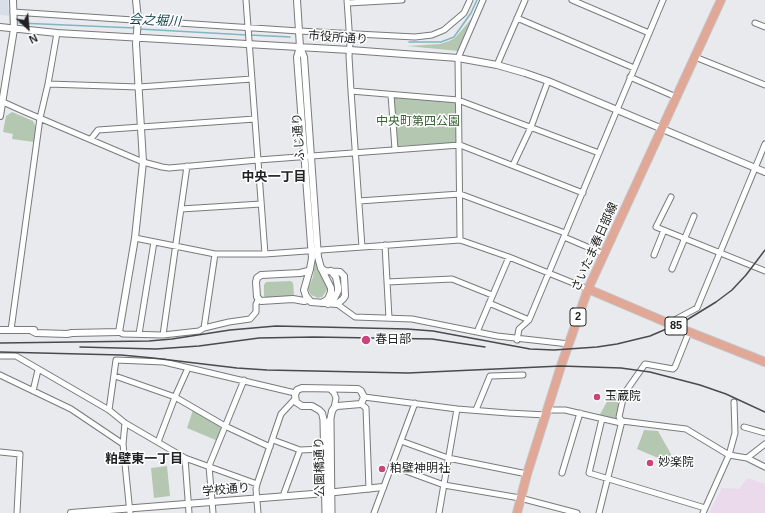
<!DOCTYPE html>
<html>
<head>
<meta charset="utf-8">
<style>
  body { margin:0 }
  #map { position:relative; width:765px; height:513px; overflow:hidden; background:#e8eaee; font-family:Helvetica,sans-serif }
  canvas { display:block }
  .north { position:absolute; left:8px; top:8px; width:40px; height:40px; -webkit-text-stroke:3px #fff; paint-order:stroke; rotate:154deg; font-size:11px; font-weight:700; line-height:16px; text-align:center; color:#212223 }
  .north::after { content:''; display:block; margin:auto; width:14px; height:18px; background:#212223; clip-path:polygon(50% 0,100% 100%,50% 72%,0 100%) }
</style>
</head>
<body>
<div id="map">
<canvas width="765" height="513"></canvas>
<div class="north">N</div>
</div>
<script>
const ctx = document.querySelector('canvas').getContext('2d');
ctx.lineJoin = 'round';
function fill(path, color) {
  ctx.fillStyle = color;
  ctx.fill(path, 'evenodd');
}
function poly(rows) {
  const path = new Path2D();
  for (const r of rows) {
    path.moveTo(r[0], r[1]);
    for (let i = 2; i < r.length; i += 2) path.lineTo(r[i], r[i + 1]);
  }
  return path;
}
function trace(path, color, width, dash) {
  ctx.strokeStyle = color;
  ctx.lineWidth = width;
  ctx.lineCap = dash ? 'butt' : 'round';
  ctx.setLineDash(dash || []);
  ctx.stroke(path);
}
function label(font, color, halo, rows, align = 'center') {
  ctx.font = font + ' Helvetica,"Noto Sans JP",sans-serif';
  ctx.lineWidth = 3;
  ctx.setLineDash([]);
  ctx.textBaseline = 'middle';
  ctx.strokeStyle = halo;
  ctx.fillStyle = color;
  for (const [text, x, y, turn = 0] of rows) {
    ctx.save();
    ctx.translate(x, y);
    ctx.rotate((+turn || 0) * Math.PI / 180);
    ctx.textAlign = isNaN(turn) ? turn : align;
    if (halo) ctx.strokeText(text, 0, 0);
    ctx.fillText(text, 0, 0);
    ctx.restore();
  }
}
fill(poly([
  [0,0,8,0,9,16,0,15]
]), '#d8dfe9');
fill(poly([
  [748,478,765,484,765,513,709,513,722,488,739,489]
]), '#ebdaec');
fill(poly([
  [472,18,458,51,407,46,440,44,449,41,455,38],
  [392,96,455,102,458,143,396,146],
  [12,112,33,121,36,127,34,142,12,139,13,134,3,132,6,116],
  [315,261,321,276,327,285,327,290,322,297,318,298,311,295,308,289,313,277],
  [291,281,293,283,294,294,292,296,266,298,264,296,264,285,266,282],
  [613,391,622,395,615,419,599,416],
  [193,410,224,426,218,441,187,428],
  [644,430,658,431,672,456,670,463,637,449],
  [167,466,170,496,154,498,151,468]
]), '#b4c8b1');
trace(poly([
  [19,23,135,28],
  [139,29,247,35],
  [250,35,290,37],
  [409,42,441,42,454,37,471,13,477,0]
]), '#80b5c4', 1.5);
const minor = poly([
  [246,0,265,254],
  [347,0,350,43,349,56,351,91,362,247],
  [572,0,649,33],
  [348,3,402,0],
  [13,12,299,31,415,37,432,35,444,30,464,13,470,0],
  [517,18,634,68],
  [755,23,765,27],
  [695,57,765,85],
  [497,65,525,0],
  [630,77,676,97],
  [48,84,139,87,252,79],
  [351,91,458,100,599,153],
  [391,95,395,149],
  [0,99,3,102,23,111,143,162,162,167,169,168,258,160,460,145,583,193],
  [91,139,98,130,255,119],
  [513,165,531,127,548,81],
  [671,197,656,227,765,271],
  [359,201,460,194,565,233],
  [181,209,261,204],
  [564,237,604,254],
  [135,238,215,254,265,254,460,240,509,257,588,289],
  [460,240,458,58,483,0],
  [385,245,389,318],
  [654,255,664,230],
  [672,269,694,216],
  [387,282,452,279,492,295],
  [489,303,529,320],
  [337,304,355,317,412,319,497,336,569,344],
  [669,323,697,308,765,144],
  [204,328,215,254],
  [11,330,40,118,48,84,57,33],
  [119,332,123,334,163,335,199,331,204,328,229,322,250,319,256,312,256,304,258,300],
  [477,332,509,257],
  [139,334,154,242],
  [163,335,187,166],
  [517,340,519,329,529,320,663,0],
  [0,356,16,356,109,410,125,423,185,458,257,484],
  [0,375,71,409,123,444],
  [115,376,175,397,225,426,270,447],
  [330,389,334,393,336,398,334,408],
  [33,391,38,370],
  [364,397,457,409,508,413,546,415],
  [361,404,366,408,369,489],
  [109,410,116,360,164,362,295,393],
  [476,410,490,376,523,375],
  [547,410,565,410,621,423],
  [602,419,589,473,705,508],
  [622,421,686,429,729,455,747,458,765,467],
  [125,423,123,444,130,513],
  [744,427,765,433],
  [273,440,300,450,324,449],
  [401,441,448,458,527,474],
  [158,442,175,397,188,368],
  [0,452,20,454,17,513],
  [185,458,189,513],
  [747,458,765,444],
  [392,466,444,485,520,498,577,513],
  [562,473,580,413],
  [283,496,300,450],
  [213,513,209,466,244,380],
  [258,513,256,489,257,484,281,414,295,399],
  [374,513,415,403],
  [439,513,457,409],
  [599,513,622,421,619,417,624,394,645,364,673,369,675,367,689,332],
  [703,513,729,455,735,433,734,402]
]);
const tertiary = poly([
  [297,0,300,47,297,57,312,258,310,269,304,290,306,296,311,302,337,304,343,299,345,296,344,276,340,272,325,271,321,268],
  [0,27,57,33,350,50,458,58,497,65,525,73,548,81,765,172],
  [300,47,304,57,318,257,321,268,331,288,331,292,328,299,322,303],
  [0,116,14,29,13,0],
  [308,300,304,301,293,299,261,301,257,297,256,282,257,278,261,275,300,273,308,271,310,269],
  [328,304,334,299,338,291,338,287,336,277,331,271],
  [0,330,34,330],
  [32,331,36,333,67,334,72,333,119,332,135,238,143,162,136,44,138,20,136,0],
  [324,422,322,413,319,410,312,406,302,406,296,402,295,395,297,390,302,388,358,389,361,391,364,397,361,404,337,406,334,408,332,411,330,421],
  [71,513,326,493,383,487]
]);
const secondary = poly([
  [330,421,331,513],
  [324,422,326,513]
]);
const primary = poly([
  [588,289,689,332,765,362],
  [517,513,527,474,561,366,588,289,721,0]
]);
trace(minor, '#787a7d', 7);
trace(tertiary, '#787a7d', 8);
trace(secondary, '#787a7d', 9);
trace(primary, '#c5c6c6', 10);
trace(minor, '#fff', 5);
trace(tertiary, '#fff', 6);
trace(secondary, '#fff', 7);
trace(primary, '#e1a797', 8);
trace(poly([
  [0,343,149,341,172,339,230,330,276,326,407,329,433,331,530,349,554,350,597,347,617,344,650,336,685,321,716,302,732,290,746,275,765,250],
  [80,347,156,349,199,346,259,338,314,337,432,339,485,347],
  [0,352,121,355,153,358,237,368,267,370,408,373,561,366,621,368,650,372,700,385,726,394,765,412]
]), '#484a4b', 1.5);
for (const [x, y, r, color] of [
  [366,340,5,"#cd437b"],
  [597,397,4,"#cd437b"],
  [650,463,4,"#cd437b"],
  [382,469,4,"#cd437b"]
]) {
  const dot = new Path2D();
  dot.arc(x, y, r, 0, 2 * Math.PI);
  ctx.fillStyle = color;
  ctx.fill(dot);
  trace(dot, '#fff', 1.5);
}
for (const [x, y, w] of [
  [578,317,16],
  [676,326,22]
]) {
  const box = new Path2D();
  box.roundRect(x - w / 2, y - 9, w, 18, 3);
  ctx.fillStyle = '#fff';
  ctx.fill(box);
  trace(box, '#212223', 1);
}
label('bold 11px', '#212223', null, [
  ["2",578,317],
  ["85",676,326]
]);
label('12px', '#212223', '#fff', [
  ["市役所通り",338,38,4],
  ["ふじ通り",299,137,-94],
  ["さいたま春日部線",595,247,-66],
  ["公園橋通り",320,467,-91],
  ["学校通り",226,490,-5]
]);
label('12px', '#386333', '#fff', [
  ["中央町第四公園",418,122]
]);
label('12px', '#212223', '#fff', [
  ["春日部",375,340],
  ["玉蔵院",605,397],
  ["妙楽院",658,463],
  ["粕壁神明社",390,469]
], 'left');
label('italic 13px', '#0e3f4a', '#fff', [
  ["会之堀川",155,21,3]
]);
label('bold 13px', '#212223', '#fff', [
  ["中央一丁目",274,177],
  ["粕壁東一丁目",144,459]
]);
</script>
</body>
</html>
